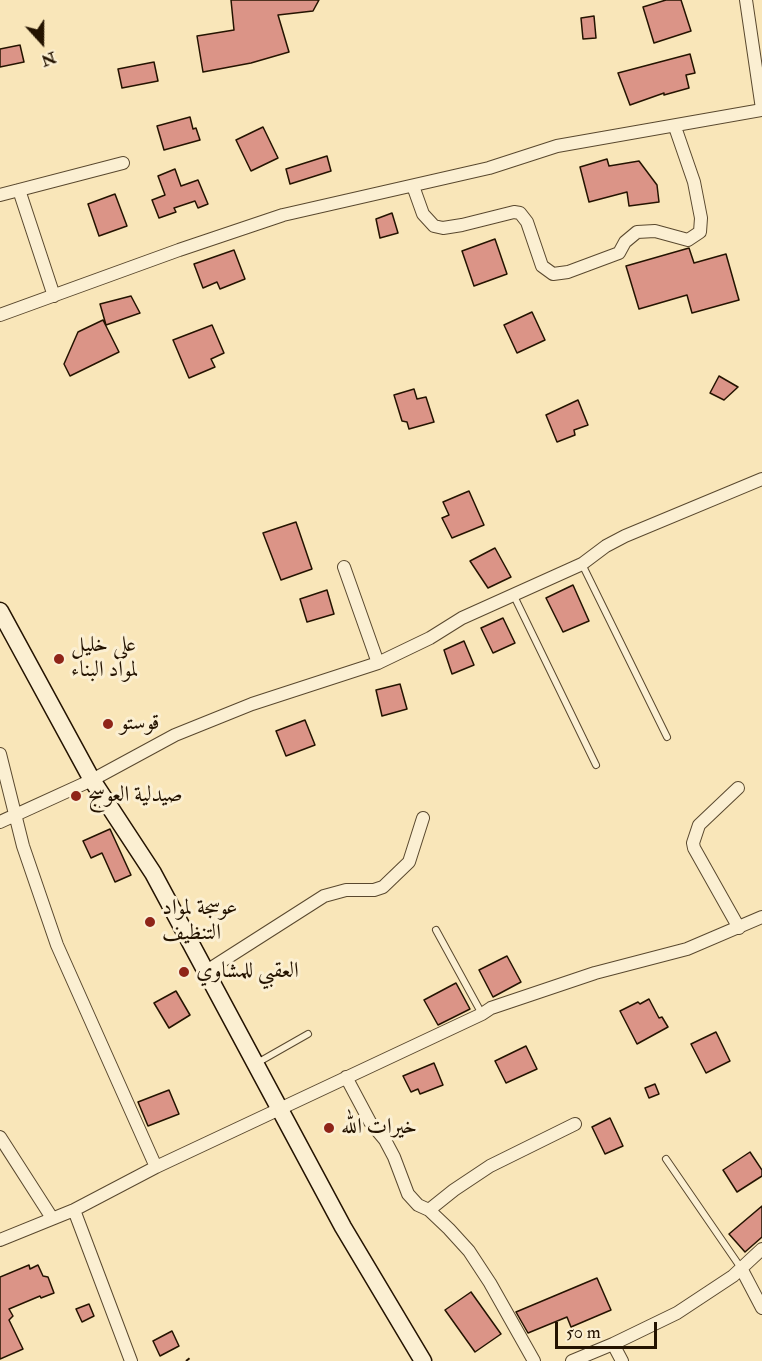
<!DOCTYPE html>
<html>
<head>
<meta charset="utf-8">
<style>
  body { margin:0 }
  #map { position:relative; width:762px; height:1361px; overflow:hidden; background:#f9e6b9; font-family:"IM FELL Double Pica",serif }
  canvas { display:block }
  .north { position:absolute; left:12px; top:12px; width:60px; height:60px; -webkit-text-stroke:4px #fbefd2; paint-order:stroke; rotate:159deg; font-size:16px; font-weight:700; line-height:24px; text-align:center; color:#241300 }
  .north::after { content:''; display:block; margin:auto; width:21px; height:27px; background:#241300; clip-path:polygon(50% 0,100% 100%,50% 72%,0 100%) }
  .scale { position:absolute; left:555px; top:1322px; width:102px; height:27px; box-sizing:border-box; border:3px solid #241300; border-top:0; padding-left:8px; font-size:18px; line-height:21px; white-space:nowrap; color:#241300; -webkit-text-stroke:4px #fbefd2; paint-order:stroke }
</style>
</head>
<body>
<div id="map">
<canvas width="762" height="1361"></canvas>
<div class="north">N</div>
<div class="scale">50 m</div>
</div>
<script>
const ctx = document.querySelector('canvas').getContext('2d');
ctx.lineJoin = 'round';
function fill(path, color) {
  ctx.fillStyle = color;
  ctx.fill(path, 'evenodd');
}
function poly(rows) {
  const path = new Path2D();
  for (const r of rows) {
    path.moveTo(r[0], r[1]);
    for (let i = 2; i < r.length; i += 2) path.lineTo(r[i], r[i + 1]);
  }
  return path;
}
function trace(path, color, width, dash) {
  ctx.strokeStyle = color;
  ctx.lineWidth = width;
  ctx.lineCap = dash ? 'butt' : 'round';
  ctx.setLineDash(dash || []);
  ctx.stroke(path);
}
function label(font, color, halo, rows, align = 'center') {
  ctx.font = font + ' "IM FELL Double Pica",Amiri,serif';
  ctx.lineWidth = 6;
  ctx.setLineDash([]);
  ctx.textBaseline = 'middle';
  ctx.strokeStyle = halo;
  ctx.fillStyle = color;
  for (const [text, x, y, turn = 0] of rows) {
    ctx.save();
    ctx.translate(x, y);
    ctx.rotate((+turn || 0) * Math.PI / 180);
    ctx.textAlign = isNaN(turn) ? turn : align;
    if (halo) ctx.strokeText(text, 0, 0);
    ctx.fillText(text, 0, 0);
    ctx.restore();
  }
}
const building = poly([
  [231,0,319,0,313,11,278,15,289,52,251,63,203,72,197,36,234,30,231,0],
  [666,0,681,0,691,31,654,43,643,7,666,0],
  [594,16,596,38,583,39,581,18,594,16],
  [20,45,24,62,0,67,0,49,20,45],
  [690,54,695,73,686,75,689,88,664,95,664,93,630,105,618,73,690,54],
  [154,62,158,81,122,88,118,69,154,62],
  [190,117,193,129,196,128,200,140,164,150,157,126,190,117],
  [263,127,278,158,251,171,236,140,263,127],
  [327,156,331,171,290,184,286,169,327,156],
  [607,159,609,166,639,161,657,185,659,202,629,206,627,192,589,202,580,167,607,159],
  [175,169,181,186,198,180,208,204,198,208,195,201,174,208,176,212,159,218,152,200,165,195,158,176,175,169],
  [115,194,127,226,99,236,88,204,115,194],
  [392,213,398,233,380,238,376,219,392,213],
  [495,239,507,274,474,286,462,251,495,239],
  [689,248,694,263,726,254,739,300,692,313,687,295,639,309,626,266,689,248],
  [234,250,245,279,220,289,217,282,203,288,194,264,234,250],
  [131,296,140,313,106,325,100,304,131,296],
  [532,312,545,340,517,353,504,325,532,312],
  [103,320,119,352,70,376,64,364,78,332,103,320],
  [212,325,224,353,211,359,215,367,189,378,173,340,212,325],
  [719,376,738,387,724,400,710,393,719,376],
  [414,389,417,399,426,397,434,422,409,429,407,422,402,421,394,395,414,389],
  [578,400,588,425,574,430,575,435,557,442,546,415,578,400],
  [469,491,484,525,452,538,442,518,449,515,443,502,469,491],
  [296,522,312,569,281,580,263,533,296,522],
  [495,548,511,577,488,588,470,561,495,548],
  [573,585,589,621,563,632,546,598,573,585],
  [327,590,334,614,307,622,300,599,327,590],
  [503,618,515,643,493,653,481,628,503,618],
  [464,641,474,665,452,674,444,650,464,641],
  [400,684,407,709,382,716,376,690,400,684],
  [305,720,315,745,286,756,276,731,305,720],
  [110,829,131,875,115,882,102,853,91,858,83,841,110,829],
  [507,956,521,982,493,997,479,970,507,956],
  [456,983,470,1009,438,1025,424,1000,456,983],
  [176,991,190,1015,169,1028,154,1003,176,991],
  [649,999,659,1018,662,1017,668,1027,637,1044,620,1011,638,1002,640,1004,649,999],
  [716,1032,730,1061,706,1073,691,1044,716,1032],
  [526,1046,537,1069,506,1083,495,1061,526,1046],
  [434,1063,443,1085,420,1094,418,1089,411,1092,403,1076,434,1063],
  [655,1084,659,1094,649,1098,645,1088,655,1084],
  [169,1090,179,1114,148,1126,138,1102,169,1090],
  [610,1118,623,1146,605,1154,592,1127,610,1118],
  [750,1152,762,1170,762,1176,737,1192,723,1170,750,1152],
  [762,1206,762,1237,745,1252,729,1234,762,1206],
  [29,1265,30,1269,38,1265,43,1276,48,1277,54,1293,41,1298,40,1296,9,1309,13,1316,9,1320,23,1349,0,1359,0,1277,29,1265],
  [597,1278,611,1310,571,1327,567,1317,528,1333,516,1312,597,1278],
  [471,1292,501,1334,475,1352,445,1310,471,1292],
  [89,1304,94,1316,82,1322,76,1309,89,1304],
  [172,1331,179,1346,160,1356,153,1341,172,1331]
]);
fill(building, '#db9487');
trace(building, '#241300', 1.5);
const lane = poly([
  [582,564,667,737],
  [513,594,596,765],
  [436,930,482,1014],
  [257,1063,308,1034],
  [666,1159,741,1268]
]);
const street = poly([
  [746,0,762,109],
  [413,186,423,214,434,226,443,228,462,225,514,212,520,213,527,222,542,266,553,274,568,272,619,253,625,242,637,232,655,231,688,240,700,232,701,218,694,182,675,127],
  [19,190,54,296],
  [0,195,123,163],
  [0,315,179,250,283,215,489,168,557,146,762,110],
  [344,567,378,663],
  [0,754,23,846,57,945,156,1167],
  [738,788,699,825,693,843,694,848,739,928],
  [0,822,92,780,175,735,252,704,378,663,430,638,462,618,582,564,606,546,625,536,762,479],
  [205,972,324,896,346,890,374,890,383,887,409,862,423,818],
  [346,1077,370,1122,385,1140,394,1157,408,1194,418,1205,429,1210,449,1229,469,1251,490,1283,534,1361],
  [0,1137,52,1218],
  [74,1210,131,1361],
  [429,1210,454,1190,490,1166,575,1124],
  [0,1240,74,1210,156,1167,482,1014,491,1008,595,973,687,949,762,917],
  [741,1268,762,1308],
  [613,1344,622,1361],
  [572,1361,613,1344,677,1313,733,1276,762,1249]
]);
const secondary = poly([
  [0,611,92,780,153,873,343,1227,423,1361]
]);
trace(lane, '#59482e', 8);
trace(street, '#59482e', 14);
trace(secondary, '#241300', 19);
trace(poly([
  [186,1361,191,1357]
]), '#241300', 2, [4.5, 3]);
trace(lane, '#fbefd2', 6);
trace(street, '#fbefd2', 12);
trace(secondary, '#fbefd2', 16);
for (const [x, y, r, color] of [
  [59,659,6,"#8f2418"],
  [108,724,6,"#8f2418"],
  [76,796,6,"#8f2418"],
  [150,922,6,"#8f2418"],
  [184,972,6,"#8f2418"],
  [329,1128,6,"#8f2418"]
]) {
  const dot = new Path2D();
  dot.arc(x, y, r, 0, 2 * Math.PI);
  ctx.fillStyle = color;
  ctx.fill(dot);
  trace(dot, '#fbefd2', 2);
}
label('22px', '#241300', '#fbefd2', [
  ["علي خليل",71,646],
  ["لمواد البناء",71,671],
  ["قوستو",120,724],
  ["صيدلية العوسج",88,796],
  ["عوسجة لمواد",162,909],
  ["التنظيف",162,934],
  ["العقبي للمشاوي",196,972],
  ["خيرات الله",341,1128]
], 'left');
</script>
</body>
</html>
